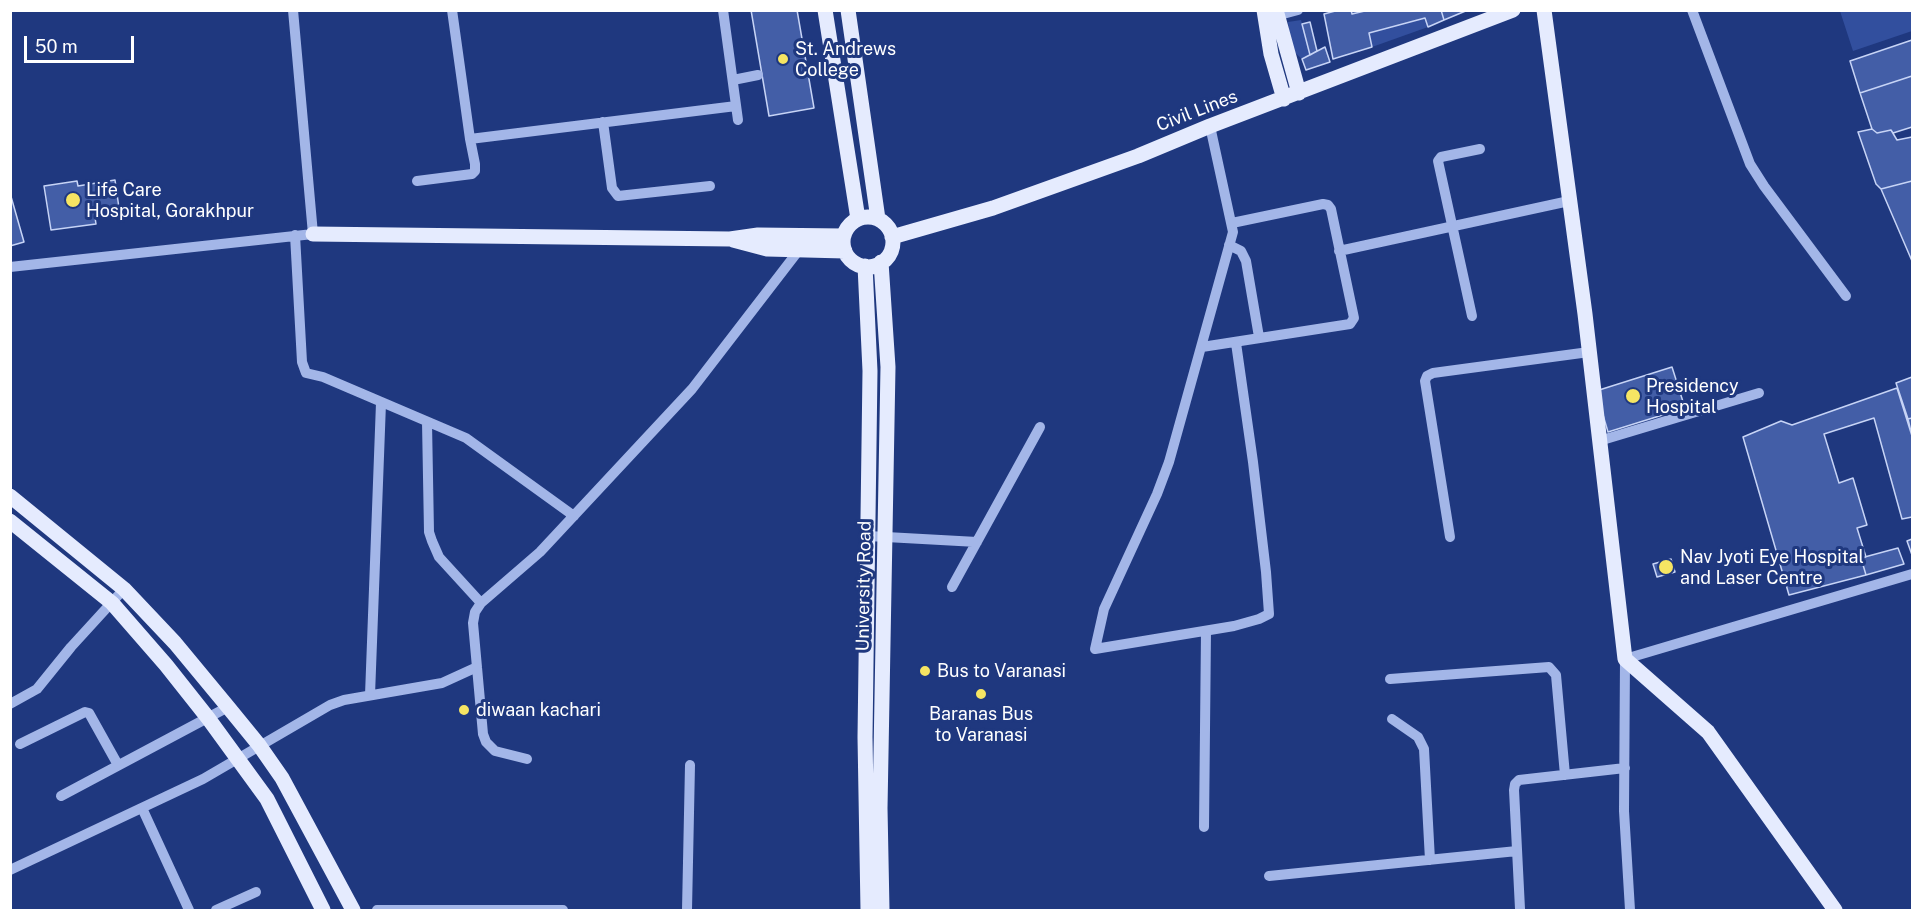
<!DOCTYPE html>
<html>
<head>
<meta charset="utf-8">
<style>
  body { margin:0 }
  #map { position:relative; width:1923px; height:921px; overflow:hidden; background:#1f387f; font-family:"Public Sans",sans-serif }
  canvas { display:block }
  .frame { position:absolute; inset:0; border:12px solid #fff; pointer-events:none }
  .scale { position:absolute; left:24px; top:36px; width:110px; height:27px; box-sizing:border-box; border:3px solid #fff; border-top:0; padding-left:8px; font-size:18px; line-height:21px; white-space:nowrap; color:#fff; -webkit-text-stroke:4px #1f387f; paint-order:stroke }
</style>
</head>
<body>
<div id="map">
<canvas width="1923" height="921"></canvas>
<div class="frame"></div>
<div class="scale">50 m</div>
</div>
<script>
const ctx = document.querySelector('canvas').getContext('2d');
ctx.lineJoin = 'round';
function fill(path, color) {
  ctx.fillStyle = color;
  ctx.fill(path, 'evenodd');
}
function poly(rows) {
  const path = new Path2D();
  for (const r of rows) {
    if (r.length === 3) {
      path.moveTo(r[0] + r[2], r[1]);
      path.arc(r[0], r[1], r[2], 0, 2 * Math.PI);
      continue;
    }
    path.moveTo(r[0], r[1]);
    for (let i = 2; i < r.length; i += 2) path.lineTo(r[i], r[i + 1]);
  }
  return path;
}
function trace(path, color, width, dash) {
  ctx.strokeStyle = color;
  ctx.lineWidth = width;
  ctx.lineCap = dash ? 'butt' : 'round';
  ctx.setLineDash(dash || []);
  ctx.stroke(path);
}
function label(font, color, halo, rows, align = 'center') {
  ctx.font = font + ' "Public Sans",sans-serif';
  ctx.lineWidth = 6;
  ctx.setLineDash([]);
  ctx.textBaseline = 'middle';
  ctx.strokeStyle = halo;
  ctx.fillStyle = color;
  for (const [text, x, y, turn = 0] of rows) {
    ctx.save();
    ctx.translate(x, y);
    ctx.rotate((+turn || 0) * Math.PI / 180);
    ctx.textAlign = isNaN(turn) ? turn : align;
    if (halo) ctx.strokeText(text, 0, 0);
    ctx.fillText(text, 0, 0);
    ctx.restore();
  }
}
fill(poly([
  [1840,11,1912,11,1912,31,1853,51],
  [1425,18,1428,27,1372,47,1369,33],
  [1301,20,1310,55,1302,59,1291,49,1288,22]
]), '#324f9e');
const building = poly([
  [751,10,797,10,814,108,769,116,751,10],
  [1339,10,1351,10,1352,14,1369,10,1441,10,1444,20,1428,27,1425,18,1369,33,1372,47,1333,59,1324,14,1339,10],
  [1351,10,1369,10,1352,14,1351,10],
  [1441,10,1468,10,1444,20,1441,10],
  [1310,22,1317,51,1310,55,1302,24,1310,22],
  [1912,40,1912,76,1860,93,1850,61,1912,40],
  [1325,47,1330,62,1306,70,1302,59,1325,47],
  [1912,76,1912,127,1893,133,1891,130,1877,133,1872,129,1860,93,1912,76],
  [1872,129,1877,133,1891,130,1897,140,1912,137,1912,181,1881,189,1876,184,1858,132,1872,129],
  [115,180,119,208,94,211,96,224,51,230,44,186,77,181,78,186,115,180],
  [1912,181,1912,261,1881,189,1912,181],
  [10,193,24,242,10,246,10,193],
  [1672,367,1685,408,1608,432,1596,391,1672,367],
  [1912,377,1912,418,1908,419,1896,383,1912,377],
  [1897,388,1912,436,1912,517,1902,519,1874,418,1824,434,1839,483,1853,478,1867,525,1857,528,1866,557,1861,558,1866,575,1789,595,1743,437,1781,421,1792,425,1897,388],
  [1912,418,1912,436,1908,419,1912,418],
  [1912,539,1912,555,1907,541,1912,539],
  [1898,548,1904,564,1866,575,1861,558,1898,548],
  [1671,559,1675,572,1657,577,1653,564,1671,559]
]);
fill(building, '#435ea7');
trace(building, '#c7d4f6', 1.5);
trace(poly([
  [452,10,470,139,736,106],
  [723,10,738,120],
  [1692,10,1750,164,1764,186,1846,296],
  [1272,17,1298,10],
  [733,80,758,75],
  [603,122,612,188,618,196,710,186],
  [1210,126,1233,232,1169,462,1157,494,1104,609,1095,649,1234,626,1259,619,1269,614,1266,572,1253,462,1236,343],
  [417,181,472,174,475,171,475,164,470,139],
  [295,235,302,362,306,373,323,377,466,438,574,516],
  [1229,245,1241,251,1246,261,1259,337],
  [1339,251,1569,201],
  [10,267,313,234,293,10],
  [1472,316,1438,161,1441,157,1480,149],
  [1202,347,1350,324,1354,318,1331,209,1328,205,1323,204,1232,223],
  [427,422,429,532,432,541,439,557,481,603],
  [1599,441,1759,393],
  [868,536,977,542],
  [1450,537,1425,381,1427,376,1433,373,1589,352],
  [952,587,1040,427],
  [1390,679,1549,667,1556,675,1565,775],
  [370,695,381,403],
  [10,704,37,689,71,647,124,589],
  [1392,719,1418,737,1424,749,1430,860],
  [20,744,85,712,89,713,118,765],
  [527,759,495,751,486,742,483,734,473,623,475,612,481,603,540,552,692,389,799,250],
  [61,796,228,707],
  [142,808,189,910],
  [1204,827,1206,631],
  [10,870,203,779,330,705,344,700,442,683,477,667],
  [1269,876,1517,851],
  [1520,909,1514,790,1515,784,1519,780,1625,768],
  [216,910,256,892],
  [377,910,563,910],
  [687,910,690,765],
  [1630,910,1624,811,1625,659,1912,574]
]), '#a3b6e8', 10);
trace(poly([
  [825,10,858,219],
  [848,10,878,219],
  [1264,10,1271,54,1284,99],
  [1276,10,1299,93],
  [1544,10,1585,314,1625,659,1708,732,1835,910],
  [868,242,25],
  [313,234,730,239,758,235,843,236],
  [892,237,993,208,1138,156,1210,126,1513,10],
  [733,240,767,249,845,251],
  [881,262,888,367,880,808,882,910],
  [865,266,870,371,865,737,868,910],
  [10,496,124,589,175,643,228,707,259,745,282,778,353,910],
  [10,521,112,603,166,665,208,718,267,799,323,910]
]), '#e5ebfe', 15);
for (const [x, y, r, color] of [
  [783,59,6,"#f6e563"],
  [73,200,8,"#f6e563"],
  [1633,396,8,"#f6e563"],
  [1666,567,8,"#f6e563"],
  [925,671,6,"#f6e563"],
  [981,694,6,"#f6e563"],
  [464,710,6,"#f6e563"]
]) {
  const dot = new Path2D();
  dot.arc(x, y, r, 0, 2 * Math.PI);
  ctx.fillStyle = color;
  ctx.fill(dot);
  trace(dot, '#1f387f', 2);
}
label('18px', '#fff', '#1f387f', [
  ["St. Andrews",795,49],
  ["College",795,70],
  ["Life Care",86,190],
  ["Hospital, Gorakhpur",86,211],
  ["Presidency",1646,386],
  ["Hospital",1646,407],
  ["Nav Jyoti Eye Hospital",1680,557],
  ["and Laser Centre",1680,578],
  ["Bus to Varanasi",937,671],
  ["diwaan kachari",476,710],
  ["Baranas Bus",981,714,"center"],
  ["to Varanasi",981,735,"center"]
], 'left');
label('18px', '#fff', '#1f387f', [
  ["Civil Lines",1197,111,-21],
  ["University Road",864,586,-89]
]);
</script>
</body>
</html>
